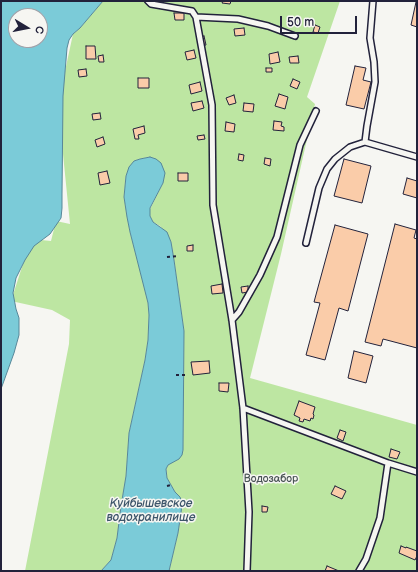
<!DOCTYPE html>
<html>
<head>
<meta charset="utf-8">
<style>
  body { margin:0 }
  #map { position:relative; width:418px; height:572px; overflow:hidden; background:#f6f6f2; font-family:"Balsamiq Sans",sans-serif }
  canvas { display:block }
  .frame { position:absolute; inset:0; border:2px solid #22223b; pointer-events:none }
  .north { position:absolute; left:8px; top:8px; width:40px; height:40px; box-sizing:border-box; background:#f6f6f2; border:1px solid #a1a1a9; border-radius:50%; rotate:100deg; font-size:11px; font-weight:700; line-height:16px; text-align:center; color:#22223b }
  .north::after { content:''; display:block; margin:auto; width:14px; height:18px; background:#22223b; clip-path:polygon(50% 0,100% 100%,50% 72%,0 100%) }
  .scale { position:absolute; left:280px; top:16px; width:77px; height:18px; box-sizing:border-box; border:2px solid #22223b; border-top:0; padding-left:5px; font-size:12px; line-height:14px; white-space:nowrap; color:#22223b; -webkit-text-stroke:3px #f6f6f2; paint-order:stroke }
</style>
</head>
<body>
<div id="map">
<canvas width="418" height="572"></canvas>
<div class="frame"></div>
<div class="north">С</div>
<div class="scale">50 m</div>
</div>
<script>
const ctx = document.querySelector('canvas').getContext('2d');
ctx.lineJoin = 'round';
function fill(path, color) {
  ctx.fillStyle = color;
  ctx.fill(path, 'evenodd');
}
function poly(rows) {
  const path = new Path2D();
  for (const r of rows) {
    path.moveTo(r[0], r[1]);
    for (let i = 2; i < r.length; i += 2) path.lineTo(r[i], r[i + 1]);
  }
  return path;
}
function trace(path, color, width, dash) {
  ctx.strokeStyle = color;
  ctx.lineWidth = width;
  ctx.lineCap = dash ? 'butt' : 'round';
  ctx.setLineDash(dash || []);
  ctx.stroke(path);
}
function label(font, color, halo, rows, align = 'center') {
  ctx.font = font + ' "Balsamiq Sans",sans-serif';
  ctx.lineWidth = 3;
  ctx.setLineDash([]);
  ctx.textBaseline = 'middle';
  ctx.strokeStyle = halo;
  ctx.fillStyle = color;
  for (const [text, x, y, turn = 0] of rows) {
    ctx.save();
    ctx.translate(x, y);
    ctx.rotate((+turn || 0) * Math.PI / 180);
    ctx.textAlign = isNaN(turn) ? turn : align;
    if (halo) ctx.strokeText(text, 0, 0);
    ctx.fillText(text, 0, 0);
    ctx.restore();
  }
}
fill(poly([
  [103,1,340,1,307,97,315,104,281,254,250,378,417,425,417,571,169,571,178,533,181,513,180,497,175,492,167,478,166,469,168,465,183,450,184,331,174,260,171,242,160,226,153,222,150,216,150,209,163,183,150,157,140,159,134,161,126,176,124,197,130,232,144,284,148,303,149,315,148,340,145,360,129,433,126,476,121,506,117,538,111,560,101,571,25,571,69,344,70,320,52,310,11,301,31,239,51,241,56,221,70,224,61,134,62,85,73,34,80,28]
]), '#bde6a2');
const water = poly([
  [1,1,103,1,80,28,73,34,69,40,67,48,63,96,62,194,62,208,61,218,50,234,34,246,25,260,16,278,13,293,16,309,19,318,19,335,14,353,1,389,1,1],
  [16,16,40,16,40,40,16,40,16,16],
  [150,157,156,159,161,163,165,173,163,183,150,208,150,216,153,222,167,232,171,242,174,260,184,331,183,450,182,455,179,459,168,465,166,469,167,478,175,492,180,497,182,503,181,513,178,533,169,571,101,571,111,560,117,538,121,506,126,476,129,433,145,360,148,340,149,315,148,303,130,232,127,217,124,197,126,176,129,167,134,161,140,159,150,157]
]);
fill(water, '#7bcbd8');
trace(water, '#578799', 1);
const building = poly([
  [223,1,231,1,230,4,222,3,223,1],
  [416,2,417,3,417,27,411,25,416,2],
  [174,13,184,13,184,20,175,20,174,13],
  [315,25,320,27,318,33,313,32,315,25],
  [244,28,245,35,235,36,234,29,244,28],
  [204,36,206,45,201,46,199,37,204,36],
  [86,46,95,46,96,59,86,59,86,46],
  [194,50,196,58,187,60,185,52,194,50],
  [278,52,280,62,270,64,269,54,278,52],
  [103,55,104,62,99,62,98,56,103,55],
  [298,56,299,63,290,63,289,57,298,56],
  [355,66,366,68,363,80,371,82,364,109,346,105,355,66],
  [266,68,272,68,272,72,266,72,266,68],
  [86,69,87,76,79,77,78,70,86,69],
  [138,78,149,78,149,88,138,88,138,78],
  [293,79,300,82,297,89,290,86,293,79],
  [200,82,202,91,191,94,189,85,200,82],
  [279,94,288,97,285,109,275,106,279,94],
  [234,95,236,103,229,105,226,98,234,95],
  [202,101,204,108,193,111,191,103,202,101],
  [244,103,254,104,253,112,243,111,244,103],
  [100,113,101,119,93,120,92,114,100,113],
  [274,121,282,122,281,126,284,127,284,131,273,130,274,121],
  [226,122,235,124,234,132,225,131,226,122],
  [144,126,145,133,138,135,139,139,135,139,133,129,144,126],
  [204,135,205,139,198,140,197,136,204,135],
  [103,137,105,144,97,147,95,140,103,137],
  [239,154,244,155,243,161,238,160,239,154],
  [265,158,271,159,270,166,264,164,265,158],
  [344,159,371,166,362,203,334,196,344,159],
  [107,171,110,183,100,185,98,173,107,171],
  [178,173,188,173,188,181,178,181,178,173],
  [407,178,417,181,417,198,403,194,407,178],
  [395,224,416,230,414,238,417,239,417,348,383,339,381,346,365,342,395,224],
  [335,225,368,234,348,311,339,308,325,360,306,355,320,303,314,302,335,225],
  [193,245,193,251,187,251,187,246,193,245],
  [222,284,223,293,212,294,211,286,222,284],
  [248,286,248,292,242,293,241,287,248,286],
  [354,351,373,356,366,383,348,378,354,351],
  [209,361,210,373,193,375,191,362,209,361],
  [219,383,229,383,228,392,219,391,219,383],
  [299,401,315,407,313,414,314,415,313,419,311,418,310,421,304,419,303,422,299,421,300,418,294,415,299,401],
  [340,430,346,432,343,441,337,438,340,430],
  [391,449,400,452,397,459,389,457,391,449],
  [335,486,346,491,342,499,331,494,335,486],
  [262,506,268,507,267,512,262,512,262,506],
  [401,546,406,548,406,547,417,551,417,556,415,560,399,553,401,546],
  [327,566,339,571,325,571,327,566]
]);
fill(building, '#facca9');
trace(building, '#22223b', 1);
const service = poly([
  [148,1,151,4,192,11,196,17,212,105,213,205,232,320,243,408,249,512,247,571],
  [196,17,238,19,268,26,295,36],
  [365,142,367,126,375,82,374,62,370,38,373,1],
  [306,243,319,188,327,169,335,159,350,147,365,142,417,157],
  [232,320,239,312,260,275,277,237,300,145,316,111],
  [243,408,388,463,417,472],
  [359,571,366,559,380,518,388,463]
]);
trace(service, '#22223b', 8);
trace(poly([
  [167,257,178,256],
  [176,375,187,375],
  [167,486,171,485]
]), '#22223b', 2, [3, 3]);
trace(service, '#f6f6f2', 5);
label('11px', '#495355', '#f6f6f2', [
  ["Водозабор",271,479]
]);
label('italic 12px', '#3d556a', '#f6f6f2', [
  ["Куйбышевское",151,504],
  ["водохранилище",151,518]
]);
</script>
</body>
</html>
